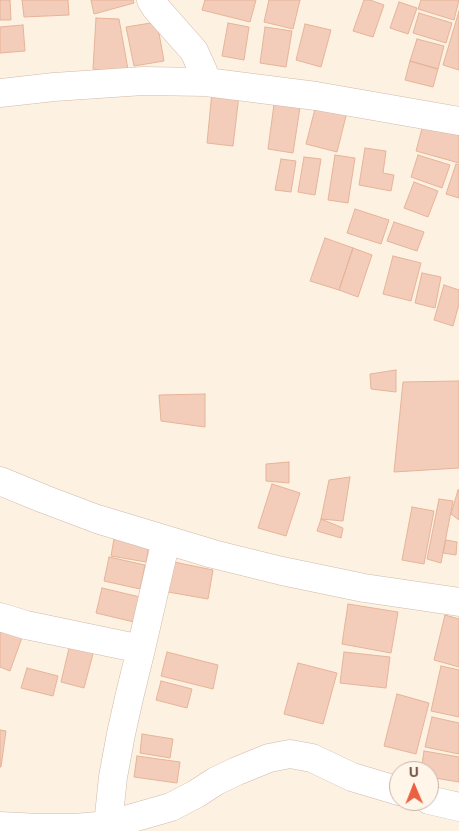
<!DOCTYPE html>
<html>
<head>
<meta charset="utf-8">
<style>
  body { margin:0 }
  #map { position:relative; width:459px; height:831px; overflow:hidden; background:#fdf1e2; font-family:"Noto Sans",sans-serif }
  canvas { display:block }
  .north { position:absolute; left:389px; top:761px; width:50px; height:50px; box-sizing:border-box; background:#fff5e9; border:1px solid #c8b5a9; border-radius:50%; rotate:359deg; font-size:14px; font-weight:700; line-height:20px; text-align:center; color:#755648 }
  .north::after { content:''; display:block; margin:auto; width:18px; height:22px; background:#eb6042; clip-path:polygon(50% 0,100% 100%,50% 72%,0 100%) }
</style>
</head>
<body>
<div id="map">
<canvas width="459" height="831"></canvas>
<div class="north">U</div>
</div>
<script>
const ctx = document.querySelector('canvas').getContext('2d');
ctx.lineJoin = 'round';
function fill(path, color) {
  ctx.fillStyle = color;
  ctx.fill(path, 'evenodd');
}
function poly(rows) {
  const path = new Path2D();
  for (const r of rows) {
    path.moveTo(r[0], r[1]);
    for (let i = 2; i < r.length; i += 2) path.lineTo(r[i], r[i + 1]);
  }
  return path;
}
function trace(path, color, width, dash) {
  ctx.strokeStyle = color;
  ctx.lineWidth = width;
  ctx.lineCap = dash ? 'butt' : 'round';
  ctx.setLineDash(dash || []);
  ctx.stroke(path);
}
const building = poly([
  [0,0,10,0,11,20,0,20,0,0],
  [22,0,68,0,69,15,24,17,22,0],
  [91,0,133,0,134,3,94,14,91,0],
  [205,0,256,0,250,22,202,10,205,0],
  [269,0,300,0,293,29,264,22,269,0],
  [364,0,370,0,384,5,373,37,353,31,364,0],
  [421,0,459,0,454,20,418,9,421,0],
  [399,2,417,8,408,34,390,28,399,2],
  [459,11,459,70,443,65,459,11],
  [419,13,452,23,446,43,413,33,419,13],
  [96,18,119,19,129,75,93,69,96,18],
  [157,22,164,61,134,66,126,27,157,22],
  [228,23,249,27,244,60,222,56,228,23],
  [305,24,331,30,321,67,296,60,305,24],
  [23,25,25,51,0,53,0,27,23,25],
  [265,27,292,31,286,67,260,63,265,27],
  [417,39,444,46,438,69,410,61,417,39],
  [410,61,438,69,433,87,405,80,410,61],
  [212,92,239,95,233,146,207,143,212,92],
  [275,97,301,101,293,153,268,149,275,97],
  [317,101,348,108,337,152,306,144,317,101],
  [424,121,459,131,459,163,416,151,424,121],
  [365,148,386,151,383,173,394,175,391,191,359,185,365,148],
  [335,155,355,158,348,203,328,200,335,155],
  [418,155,450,165,442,188,411,177,418,155],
  [304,157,321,159,315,195,298,192,304,157],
  [281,159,296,161,291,192,275,190,281,159],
  [456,164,459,165,459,198,446,194,456,164],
  [414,182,438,191,428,217,404,208,414,182],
  [355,209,389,220,381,244,347,233,355,209],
  [394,222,424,232,417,251,387,241,394,222],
  [325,238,353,248,339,290,310,281,325,238],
  [353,248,372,255,358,297,339,290,353,248],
  [393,256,421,263,411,301,383,294,393,256],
  [422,273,441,277,435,308,415,303,422,273],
  [444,285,459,290,459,304,453,326,434,320,444,285],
  [396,370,396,392,371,389,370,374,396,370],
  [459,381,459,468,394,472,403,382,459,381],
  [205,394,205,427,161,421,159,395,205,394],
  [289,462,289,483,266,481,266,464,289,462],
  [350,477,343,521,321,519,329,480,350,477],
  [272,484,300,493,286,536,258,528,272,484],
  [458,490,459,490,459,520,451,514,458,490],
  [439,499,453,501,441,563,427,559,439,499],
  [412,507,434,511,424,564,402,560,412,507],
  [321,519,343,528,341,538,317,531,321,519],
  [115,533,150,540,146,562,111,556,115,533],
  [446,540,457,542,456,555,443,553,446,540],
  [109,557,145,565,140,589,104,581,109,557],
  [174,562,213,570,208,599,168,592,174,562],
  [102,588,140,597,134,622,96,613,102,588],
  [348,604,398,612,391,653,342,644,348,604],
  [445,615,459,619,459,667,434,660,445,615],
  [0,627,23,635,10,671,0,667,0,627],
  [70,644,94,650,84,688,61,682,70,644],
  [167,652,218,665,213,689,161,676,167,652],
  [344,652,390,657,386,688,340,683,344,652],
  [298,663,337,673,323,724,284,714,298,663],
  [441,666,459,670,459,717,431,711,441,666],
  [27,668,58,676,53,696,21,688,27,668],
  [161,681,192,689,187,708,156,700,161,681],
  [397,694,429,703,416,754,384,746,397,694],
  [432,717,459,723,459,754,425,747,432,717],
  [0,730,6,731,1,767,0,767,0,730],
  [142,734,173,739,170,758,140,753,142,734],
  [424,751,459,757,459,782,429,777,429,771,421,771,424,751],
  [137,756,180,762,177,783,134,777,137,756]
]);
fill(building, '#f3cdb9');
trace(building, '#e6b398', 1);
const minor = poly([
  [151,0,156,8,194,51,203,71,206,82],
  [0,93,54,87,143,81,206,82,316,96,459,121],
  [0,481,44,499,97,519,213,554,282,571,364,588,459,602],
  [0,617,26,625,141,649],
  [429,800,459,807],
  [108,825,113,777,121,734,129,698,141,649,166,540],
  [0,826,39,828,75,828,108,825,171,807,196,794,216,781,237,771,269,758,290,754,312,758,352,777,399,791]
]);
trace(minor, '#d0baab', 29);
trace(minor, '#fff', 28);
</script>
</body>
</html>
